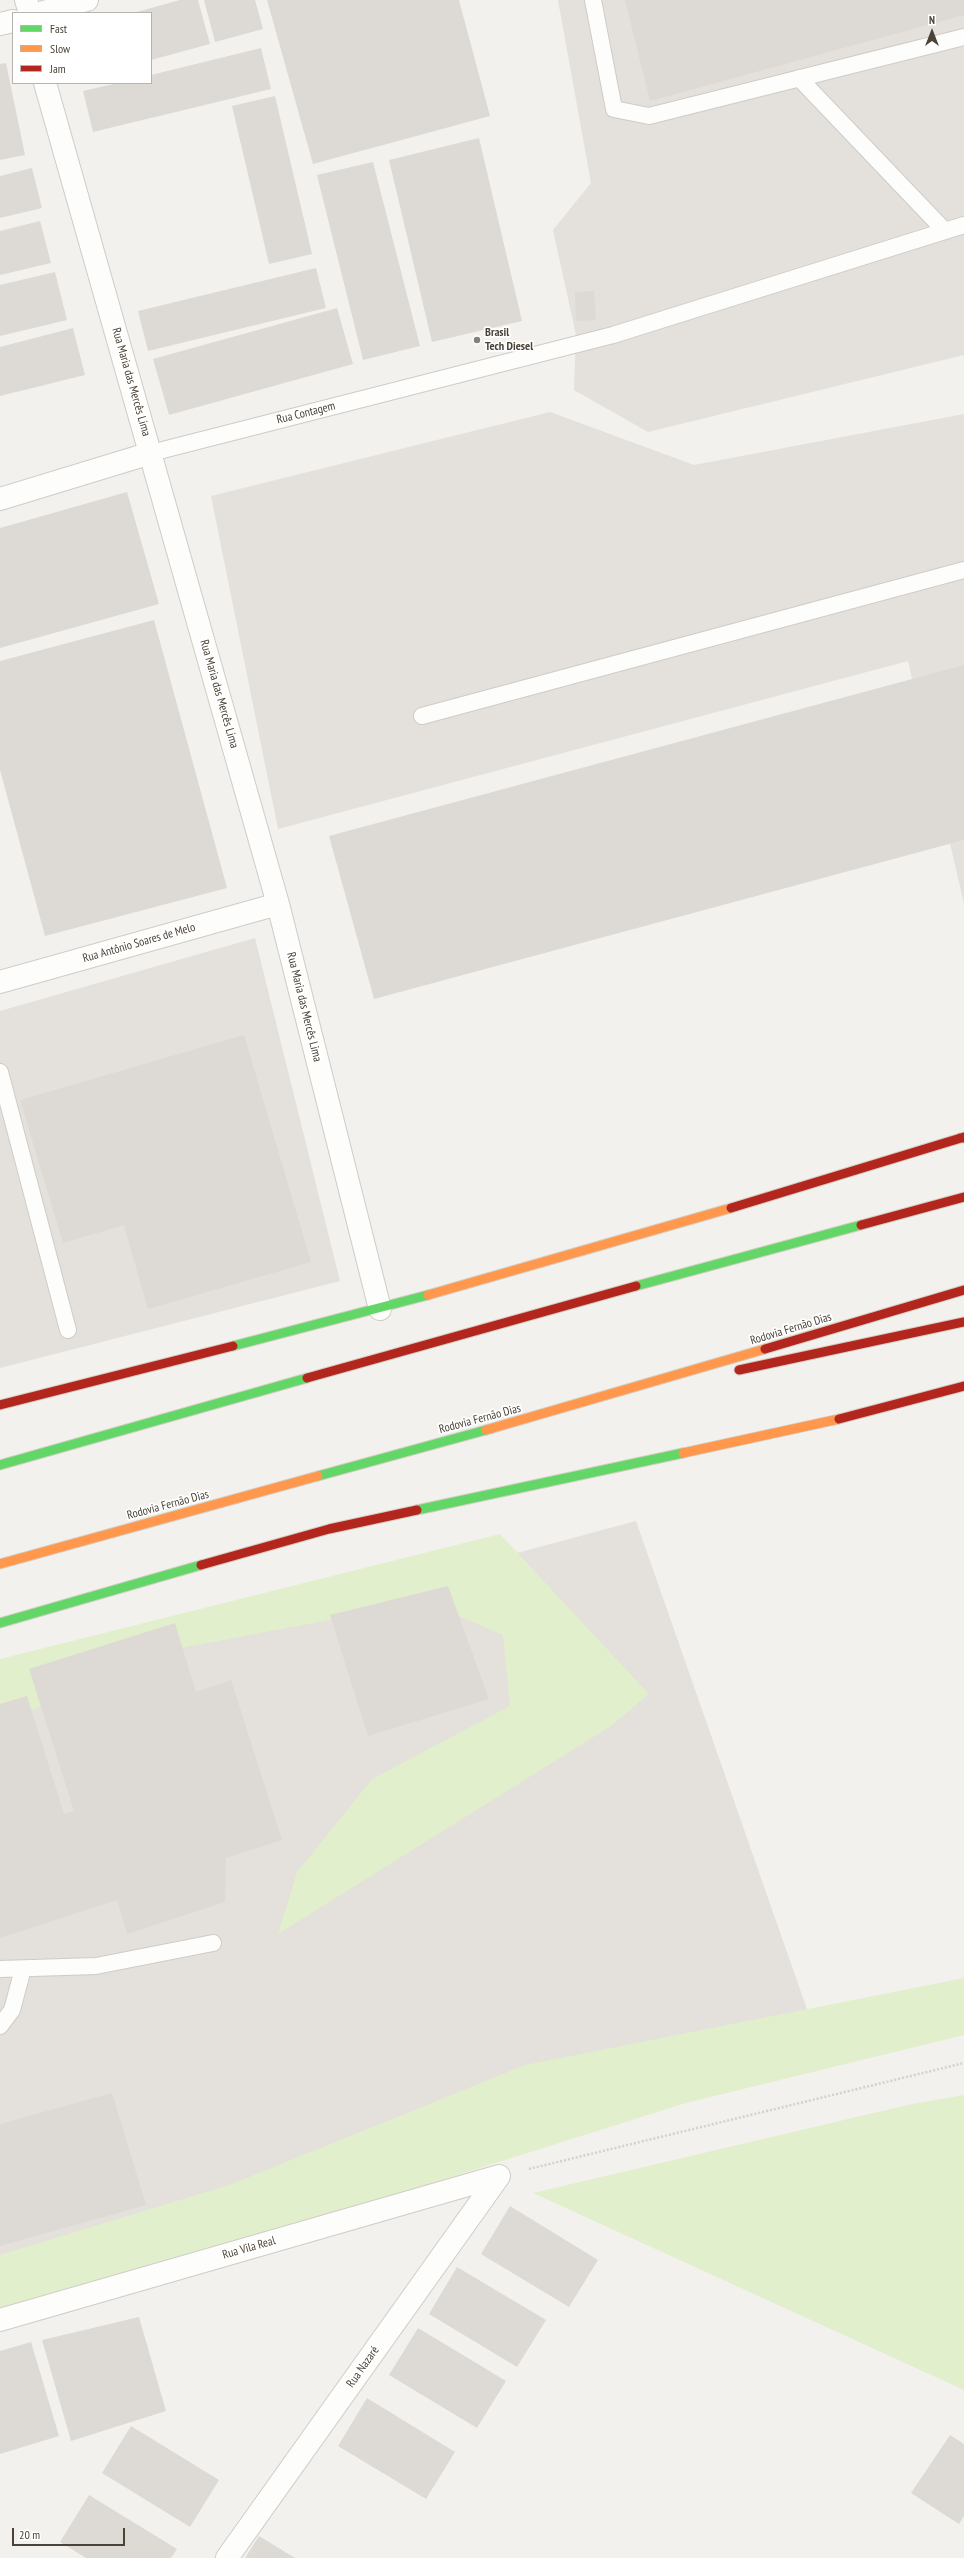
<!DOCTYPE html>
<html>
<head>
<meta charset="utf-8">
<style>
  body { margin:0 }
  #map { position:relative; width:964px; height:2558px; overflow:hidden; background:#f3f1ed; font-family:"PT Sans Narrow",sans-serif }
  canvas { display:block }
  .legend { position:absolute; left:12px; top:12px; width:140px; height:72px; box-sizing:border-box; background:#fff; border:1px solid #b7b4af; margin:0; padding:5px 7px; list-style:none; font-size:12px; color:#4b4337 }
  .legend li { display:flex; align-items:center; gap:8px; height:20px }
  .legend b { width:20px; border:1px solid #b7b4af }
  .north { position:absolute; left:912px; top:12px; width:40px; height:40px; -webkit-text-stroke:3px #fff; paint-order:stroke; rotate:0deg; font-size:11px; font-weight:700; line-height:16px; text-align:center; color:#4b4337 }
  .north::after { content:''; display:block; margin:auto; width:14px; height:18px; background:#4b4337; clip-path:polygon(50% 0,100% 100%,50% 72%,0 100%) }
  .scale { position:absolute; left:12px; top:2528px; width:113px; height:18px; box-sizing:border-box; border:2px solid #4b4337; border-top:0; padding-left:5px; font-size:12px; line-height:14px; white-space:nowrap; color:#4b4337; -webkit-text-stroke:3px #fff; paint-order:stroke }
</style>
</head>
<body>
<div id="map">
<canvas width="964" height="2558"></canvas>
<ul class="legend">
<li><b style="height:5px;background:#63d668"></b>Fast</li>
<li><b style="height:5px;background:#ff974d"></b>Slow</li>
<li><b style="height:5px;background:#b3261e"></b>Jam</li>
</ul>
<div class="north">N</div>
<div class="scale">20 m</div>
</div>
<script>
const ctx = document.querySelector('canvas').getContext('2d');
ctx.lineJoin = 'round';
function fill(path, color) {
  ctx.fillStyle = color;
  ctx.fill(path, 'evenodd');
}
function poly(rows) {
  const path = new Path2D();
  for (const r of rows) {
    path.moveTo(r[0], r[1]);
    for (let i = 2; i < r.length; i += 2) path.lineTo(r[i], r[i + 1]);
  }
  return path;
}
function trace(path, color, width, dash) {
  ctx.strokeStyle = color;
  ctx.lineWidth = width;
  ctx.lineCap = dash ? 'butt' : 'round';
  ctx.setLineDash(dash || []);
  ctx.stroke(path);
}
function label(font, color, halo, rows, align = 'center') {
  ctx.font = font + ' "PT Sans Narrow",sans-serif';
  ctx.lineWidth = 3.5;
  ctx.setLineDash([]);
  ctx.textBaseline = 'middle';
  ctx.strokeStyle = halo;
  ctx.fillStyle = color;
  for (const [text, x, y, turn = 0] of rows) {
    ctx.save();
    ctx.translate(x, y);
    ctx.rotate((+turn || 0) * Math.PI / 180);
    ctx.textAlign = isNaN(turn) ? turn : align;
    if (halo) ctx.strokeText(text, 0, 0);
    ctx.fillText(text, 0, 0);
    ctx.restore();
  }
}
fill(poly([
  [558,0,964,0,964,355,648,432,574,390,576,335,553,230,591,183],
  [550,412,694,465,964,414,964,904,908,661,278,829,211,496],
  [255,938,340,1281,0,1368,0,1011],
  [636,1521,816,2035,0,2285,0,1692]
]), '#e4e0db');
fill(poly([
  [500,1534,649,1694,611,1726,278,1934,297,1872,372,1779,510,1706,503,1635,426,1602,159,1652,0,1725,0,1659],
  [964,1978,964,2035,686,2103,150,2272,0,2316,0,2255,232,2184,525,2065],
  [964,2095,964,2390,533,2193,912,2104]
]), '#e1efcc');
fill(poly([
  [180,0,198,0,210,44,151,60,151,13,133,13],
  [204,0,255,0,263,29,215,42],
  [267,0,459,0,490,116,313,164],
  [625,0,964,0,964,15,650,101],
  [261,48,271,89,93,132,83,91,118,83,151,83,151,75],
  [6,63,25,155,0,160,0,64],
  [275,96,312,254,269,264,232,106],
  [479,138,522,321,432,342,389,160],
  [373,162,420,346,363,360,317,175],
  [32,168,42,208,0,218,0,176],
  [40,221,51,263,0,275,0,231],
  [316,268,326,308,148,351,138,311],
  [55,272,67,320,0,336,0,285],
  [594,291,596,320,576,321,575,292],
  [337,308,353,364,169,415,153,359],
  [73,328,85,375,0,396,0,347],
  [127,492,159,604,0,648,0,528],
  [154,620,227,888,45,936,0,770,0,661],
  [964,665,964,840,374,999,329,836],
  [244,1035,311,1262,148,1309,124,1225,63,1243,20,1100],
  [448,1586,489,1699,368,1736,330,1615],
  [175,1623,196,1692,231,1680,282,1840,226,1858,225,1902,127,1934,117,1900,0,1938,0,1704,27,1696,64,1814,74,1811,29,1669],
  [112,2093,146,2205,0,2246,0,2124],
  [510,2206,598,2260,569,2307,481,2254],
  [457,2267,546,2320,517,2367,429,2314],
  [139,2317,166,2411,71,2441,42,2340],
  [418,2328,506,2381,477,2428,389,2375],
  [31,2342,59,2436,0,2454,0,2351],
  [367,2398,455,2452,426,2499,338,2446],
  [131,2426,219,2480,190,2527,102,2473],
  [950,2435,964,2444,964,2516,959,2524,911,2493],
  [89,2495,177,2549,171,2558,86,2558,60,2542],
  [259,2536,295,2558,245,2558]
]), '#dddad5');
const lane = poly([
  [593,0,614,109,649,116,964,37],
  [799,78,945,231],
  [151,453,613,335,964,225],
  [422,716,964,570],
  [0,1072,68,1330],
  [0,1969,96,1966,213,1943],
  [0,2026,12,2010,23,1969]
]);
const street = poly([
  [26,0,30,13],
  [40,13,87,0],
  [0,24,13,21],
  [45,83,278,904,380,1309],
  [0,499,151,453],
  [0,982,278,904],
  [0,2320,499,2176],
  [227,2558,499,2176]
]);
const fast = poly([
  [636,1286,861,1225],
  [233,1346,428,1295],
  [0,1465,307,1378],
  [318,1476,486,1430],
  [417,1510,683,1453],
  [0,1623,201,1565]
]);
const slow = poly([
  [428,1295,731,1208],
  [486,1430,765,1349],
  [683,1453,839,1419],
  [0,1564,318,1476]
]);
const jam = poly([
  [960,1138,964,1138],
  [731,1208,964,1137],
  [861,1225,964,1197],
  [765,1349,964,1290],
  [739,1370,964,1322],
  [307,1378,636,1286],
  [0,1405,233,1346],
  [839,1419,964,1386],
  [201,1565,329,1529,417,1510]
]);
trace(lane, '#cfccc7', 18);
trace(street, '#cfccc7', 24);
trace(fast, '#d3cec3', 11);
trace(slow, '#d3cec3', 11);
trace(jam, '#d3cec3', 11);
trace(poly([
  [529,2169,964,2063]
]), '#d3d1cb', 2.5, [2, 2]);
trace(lane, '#fdfdfc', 16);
trace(street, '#fdfdfc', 22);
trace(fast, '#63d668', 9);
trace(slow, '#ff974d', 9);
trace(jam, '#b3261e', 9);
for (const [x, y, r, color] of [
  [477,340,4,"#868077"]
]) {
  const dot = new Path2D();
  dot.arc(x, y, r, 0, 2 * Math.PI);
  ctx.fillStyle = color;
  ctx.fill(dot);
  trace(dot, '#fff', 1.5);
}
label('bold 12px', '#4b4337', '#fff', [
  ["Brasil",485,333],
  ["Tech Diesel",485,347]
], 'left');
label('12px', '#4b4337', '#fff', [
  ["Rua Maria das Mercês Lima",131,382,74],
  ["Rua Contagem",306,413,-14],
  ["Rua Maria das Mercês Lima",219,694,74],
  ["Rua Antônio Soares de Melo",139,943,-16],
  ["Rua Maria das Mercês Lima",304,1007,76],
  ["Rodovia Fernão Dias",791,1329,-17],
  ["Rodovia Fernão Dias",480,1419,-15],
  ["Rodovia Fernão Dias",168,1505,-15],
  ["Rua Vila Real",249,2248,-16],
  ["Rua Nazaré",363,2367,-55]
]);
</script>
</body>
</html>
